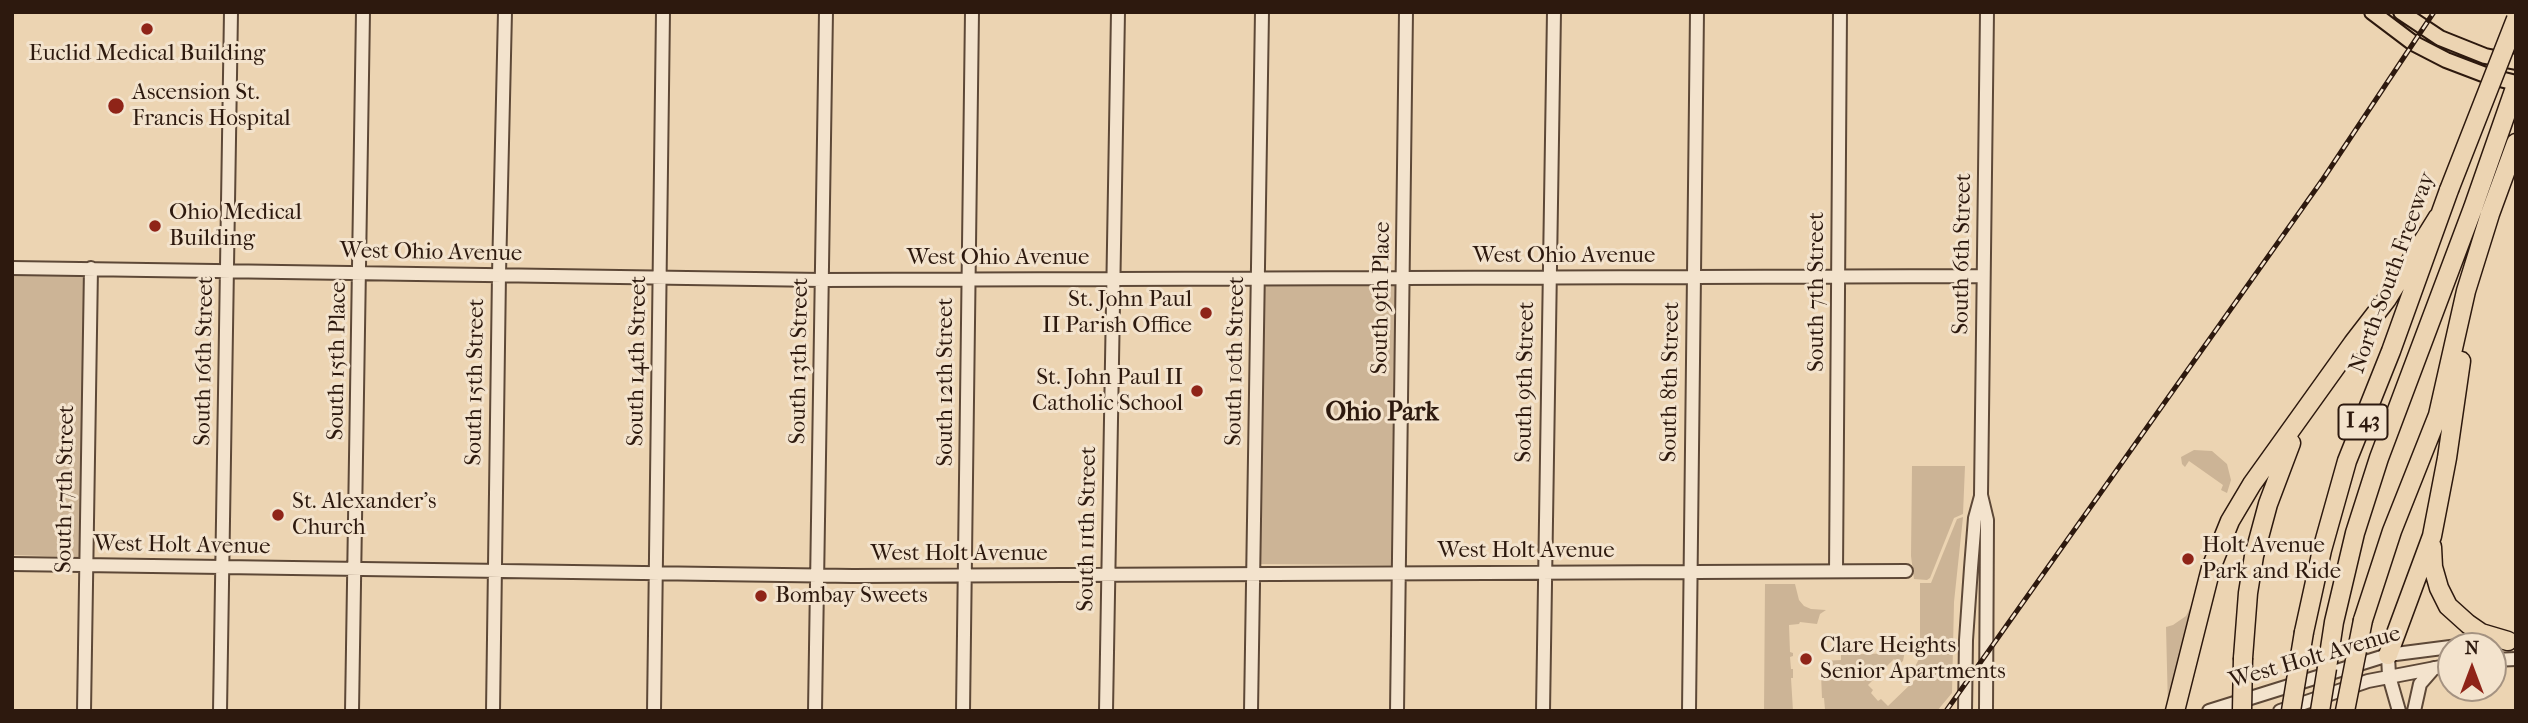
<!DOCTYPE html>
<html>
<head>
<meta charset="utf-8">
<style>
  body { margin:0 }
  #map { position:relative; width:2528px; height:723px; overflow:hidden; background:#ecd4b2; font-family:"IM FELL French Canon",serif }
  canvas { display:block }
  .frame { position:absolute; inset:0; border:14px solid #2d190e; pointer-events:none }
  .north { position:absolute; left:2437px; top:632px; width:70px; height:70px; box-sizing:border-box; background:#f3e3cd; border:2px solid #a49281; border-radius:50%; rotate:0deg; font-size:19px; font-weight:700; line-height:28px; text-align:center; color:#2d190e }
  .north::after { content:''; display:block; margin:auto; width:24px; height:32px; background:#8f2418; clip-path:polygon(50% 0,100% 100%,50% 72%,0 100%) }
</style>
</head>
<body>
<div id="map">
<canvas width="2528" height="723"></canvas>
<div class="frame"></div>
<div class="north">N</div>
</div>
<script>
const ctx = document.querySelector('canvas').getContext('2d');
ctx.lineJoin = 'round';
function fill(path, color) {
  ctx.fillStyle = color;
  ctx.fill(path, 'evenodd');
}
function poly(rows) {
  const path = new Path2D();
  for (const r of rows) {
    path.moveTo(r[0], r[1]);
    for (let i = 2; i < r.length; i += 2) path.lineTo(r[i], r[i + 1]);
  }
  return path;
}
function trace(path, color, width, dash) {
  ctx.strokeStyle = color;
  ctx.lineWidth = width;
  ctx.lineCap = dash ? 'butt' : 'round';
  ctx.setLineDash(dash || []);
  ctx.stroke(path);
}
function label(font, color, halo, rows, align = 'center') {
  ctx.font = font + ' "IM FELL French Canon",serif';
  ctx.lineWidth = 6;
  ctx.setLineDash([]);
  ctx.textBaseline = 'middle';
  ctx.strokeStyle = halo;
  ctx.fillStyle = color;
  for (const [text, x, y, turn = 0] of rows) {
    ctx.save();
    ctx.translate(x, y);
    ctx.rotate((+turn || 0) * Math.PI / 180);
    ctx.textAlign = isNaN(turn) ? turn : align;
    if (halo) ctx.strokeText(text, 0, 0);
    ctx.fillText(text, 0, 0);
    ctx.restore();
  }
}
fill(poly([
  [12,274,85,275,80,557,12,555],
  [1263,285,1395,286,1391,565,1260,564],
  [2194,450,2212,451,2227,464,2231,480,2227,493,2221,490,2223,485,2189,461,2185,467,2182,464,2181,457],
  [1912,466,1965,466,1963,514,1954,518,1930,578,1927,580,1914,579,1911,556],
  [1963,517,1954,602,1952,693,1937,711,1822,711,1825,710,1824,698,1822,698,1821,674,1824,673,1824,661,1841,660,1841,655,1893,653,1893,646,1906,645,1903,661,1899,664,1894,659,1868,685,1873,690,1871,693,1878,701,1881,699,1888,706,1916,679,1911,674,1919,659,1920,650,1920,583,1931,583,1957,519],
  [1765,584,1795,584,1799,600,1804,606,1811,609,1826,610,1820,614,1817,624,1800,622,1799,624,1789,625,1790,652,1793,653,1793,656,1790,657,1791,669,1793,669,1793,678,1791,678,1793,711,1764,711],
  [2193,602,2196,603,2168,708,2166,627,2173,625,2186,616]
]), '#ccb496');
const minor = poly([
  [12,268,822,280,1983,276],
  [12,564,853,576,1906,571],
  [1836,571,1840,12],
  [2388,655,2389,676,2399,711],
  [2493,660,2516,659],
  [84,711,91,268],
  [220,711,231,12],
  [352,711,363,12],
  [493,711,499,274,505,12],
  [654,711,663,12],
  [815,711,826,12],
  [963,711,972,12],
  [1106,711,1118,12],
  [1251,711,1262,12],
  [1397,711,1406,12],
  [1543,711,1554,12],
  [1689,711,1697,12],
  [1965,711,1966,640,1971,568,1975,518,1981,496],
  [1986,711,1987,520,1981,495,1987,12],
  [2209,711,2388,655,2497,641],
  [2280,711,2368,681,2451,665],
  [2414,711,2420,684,2434,668]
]);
const major = poly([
  [2372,12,2413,43,2446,60,2488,76,2516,83],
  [2401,12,2440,38,2485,56,2516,62]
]);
const highway = poly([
  [2432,547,2433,567,2439,588,2448,606,2468,624,2481,633,2508,641],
  [2363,620,2392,531,2438,415,2466,291,2490,214,2516,143],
  [2304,632,2322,550,2347,461,2391,351,2449,190],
  [2388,655,2432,536,2447,458,2461,361],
  [2243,658,2248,593,2254,556,2268,504,2291,443],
  [2327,668,2334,622,2355,533,2379,458,2473,208,2516,85],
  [2175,711,2211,568,2230,521,2252,484,2353,343,2387,299,2438,217]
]);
trace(minor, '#5d4837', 16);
trace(major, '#2d190e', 18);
trace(highway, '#2d190e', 21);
trace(minor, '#f3e3cd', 12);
trace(major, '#ecd4b2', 14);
trace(highway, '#ecd4b2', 18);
const rail = poly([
  [1946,711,2323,179,2434,12]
]);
trace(rail, '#2d190e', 5);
trace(rail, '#f3e3cd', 2.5, [8]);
const highwayBridge = poly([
  [2449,190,2516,19],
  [2242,711,2243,658],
  [2291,711,2304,632],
  [2320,711,2327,668],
  [2345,711,2363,620]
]);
trace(highwayBridge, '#2d190e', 21, []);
trace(highwayBridge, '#ecd4b2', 18);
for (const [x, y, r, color] of [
  [147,29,7,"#8f2418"],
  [116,106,9,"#8f2418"],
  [155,226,7,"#8f2418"],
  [1206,313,7,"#8f2418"],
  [1197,391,7,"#8f2418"],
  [278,515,7,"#8f2418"],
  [2188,559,7,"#8f2418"],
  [761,596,7,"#8f2418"],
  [1806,659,7,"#8f2418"]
]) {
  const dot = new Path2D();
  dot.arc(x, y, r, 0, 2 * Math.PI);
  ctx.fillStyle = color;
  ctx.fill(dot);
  trace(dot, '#f3e3cd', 2.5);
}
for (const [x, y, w] of [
  [2363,422,49]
]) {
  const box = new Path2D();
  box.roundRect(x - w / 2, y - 17.5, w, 35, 5);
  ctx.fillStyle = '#f3e3cd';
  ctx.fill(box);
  trace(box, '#2d190e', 2);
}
label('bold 21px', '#2d190e', null, [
  ["I 43",2363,422]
]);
label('23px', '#2d190e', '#f3e3cd', [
  ["Euclid Medical Building",147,54,"center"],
  ["Ascension St.",132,93],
  ["Francis Hospital",132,119],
  ["Ohio Medical",169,213],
  ["Building",169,239],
  ["St. John Paul",1192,300,"right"],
  ["II Parish Office",1192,326,"right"],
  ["St. John Paul II",1183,378,"right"],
  ["Catholic School",1183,404,"right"],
  ["St. Alexander's",292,502],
  ["Church",292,528],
  ["Holt Avenue",2202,546],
  ["Park and Ride",2202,572],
  ["Bombay Sweets",775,596],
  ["Clare Heights",1820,646],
  ["Senior Apartments",1820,672]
], 'left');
label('23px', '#2d190e', '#f3e3cd', [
  ["West Ohio Avenue",431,253,1],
  ["South 6th Street",1963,254,-89],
  ["West Ohio Avenue",1564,256],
  ["West Ohio Avenue",998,258],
  ["North-South Freeway",2393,273,-70],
  ["South 7th Street",1817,292,-90],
  ["South 9th Place",1382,298,-89],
  ["South 16th Street",205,361,-89],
  ["South 15th Place",338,361,-89],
  ["South 14th Street",638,361,-89],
  ["South 13th Street",800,361,-89],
  ["South 10th Street",1236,361,-89],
  ["South 15th Street",476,382,-89],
  ["South 12th Street",946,382,-90],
  ["South 9th Street",1526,382,-89],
  ["South 8th Street",1671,382,-89],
  ["South 17th Street",66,489,-89],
  ["South 11th Street",1088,529,-89],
  ["West Holt Avenue",182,546,1],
  ["West Holt Avenue",1526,551],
  ["West Holt Avenue",959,554],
  ["West Holt Avenue",2315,658,-16]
]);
label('bold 26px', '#2d190e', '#f3e3cd', [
  ["Ohio Park",1382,414]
]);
</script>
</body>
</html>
